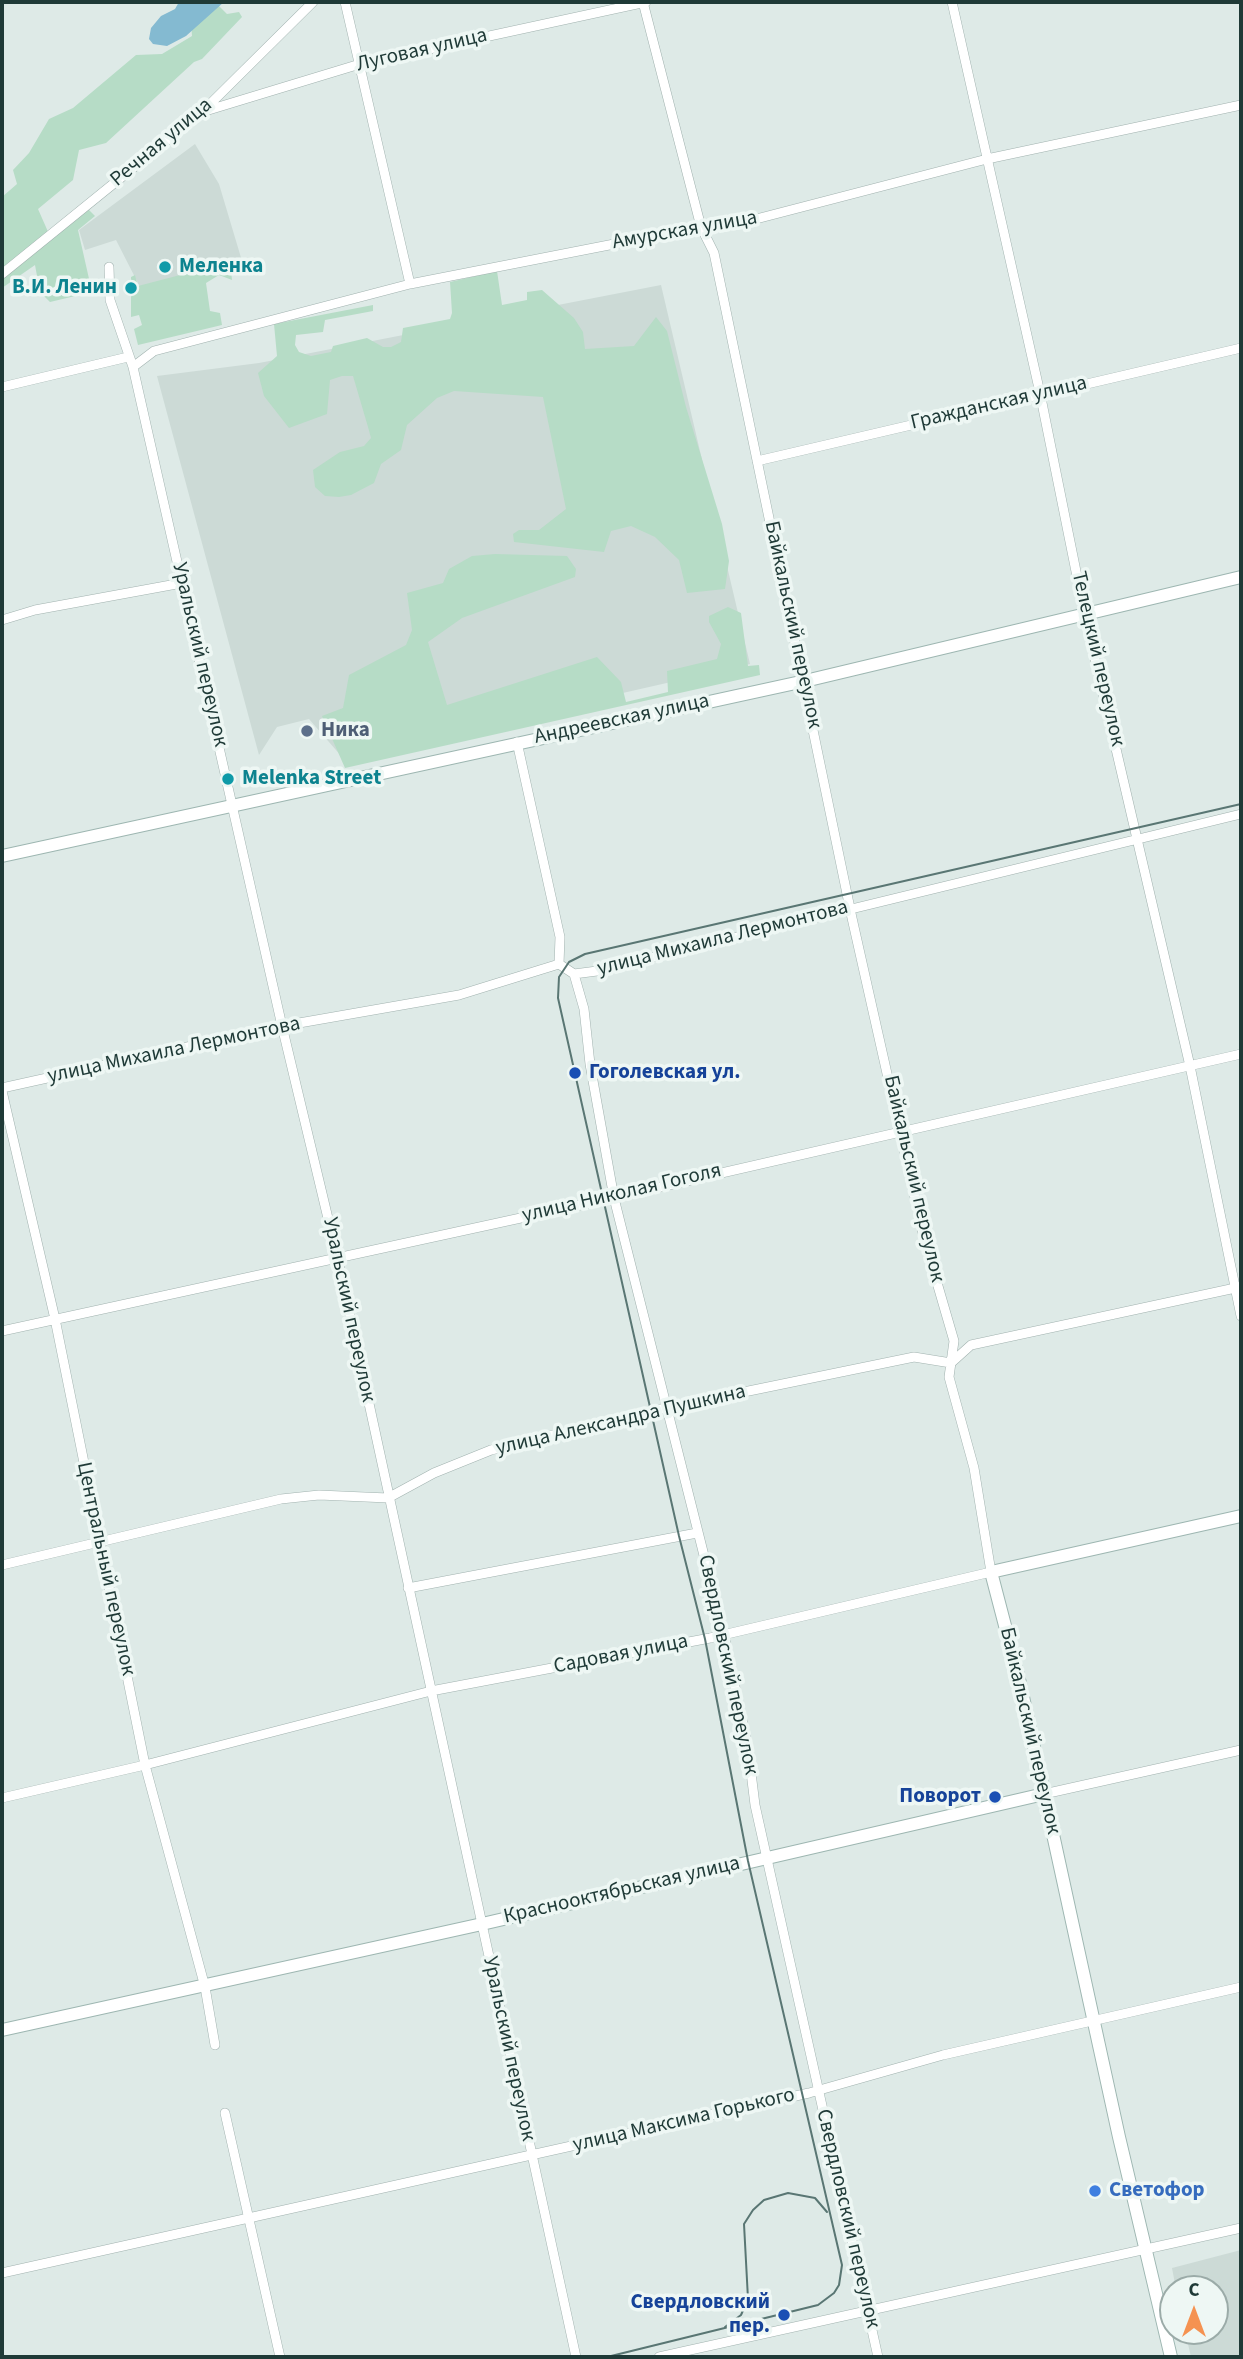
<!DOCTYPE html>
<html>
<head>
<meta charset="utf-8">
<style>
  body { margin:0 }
  #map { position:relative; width:1243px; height:2359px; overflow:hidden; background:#deeae7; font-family:"Source Sans 3",sans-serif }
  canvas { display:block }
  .frame { position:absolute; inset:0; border:4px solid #1f3a37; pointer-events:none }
  .north { position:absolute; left:1159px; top:2275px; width:70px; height:70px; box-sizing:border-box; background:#eef7f4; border:2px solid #9baba8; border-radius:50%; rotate:0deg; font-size:19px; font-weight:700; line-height:28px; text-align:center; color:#1f3a37 }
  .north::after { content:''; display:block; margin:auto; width:24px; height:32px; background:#f59251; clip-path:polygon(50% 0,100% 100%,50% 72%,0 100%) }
</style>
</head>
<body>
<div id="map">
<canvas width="1243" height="2359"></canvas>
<div class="frame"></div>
<div class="north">С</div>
</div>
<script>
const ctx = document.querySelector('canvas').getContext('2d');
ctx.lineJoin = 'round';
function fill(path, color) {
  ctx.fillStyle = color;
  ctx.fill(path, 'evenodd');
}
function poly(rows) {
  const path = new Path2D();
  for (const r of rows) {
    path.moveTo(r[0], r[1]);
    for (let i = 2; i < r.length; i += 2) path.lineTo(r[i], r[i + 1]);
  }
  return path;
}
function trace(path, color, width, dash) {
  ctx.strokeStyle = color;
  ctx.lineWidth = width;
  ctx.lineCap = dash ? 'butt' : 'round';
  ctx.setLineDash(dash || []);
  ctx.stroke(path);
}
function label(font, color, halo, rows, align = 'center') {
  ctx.font = font + ' "Source Sans 3",sans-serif';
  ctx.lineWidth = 7;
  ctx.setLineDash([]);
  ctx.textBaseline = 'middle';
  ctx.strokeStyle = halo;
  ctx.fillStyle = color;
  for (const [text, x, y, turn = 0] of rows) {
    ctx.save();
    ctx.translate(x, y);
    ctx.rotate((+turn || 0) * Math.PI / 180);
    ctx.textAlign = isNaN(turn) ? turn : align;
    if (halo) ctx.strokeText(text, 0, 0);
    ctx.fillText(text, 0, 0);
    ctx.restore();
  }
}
fill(poly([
  [195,144,219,184,242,261,141,289,116,240,85,250,79,230],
  [661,285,750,664,342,757,309,719,277,727,259,755,157,376,259,363],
  [1241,2250,1241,2357,1191,2357,1185,2331,1215,2331,1215,2289,1176,2289,1172,2268]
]), '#ccdad6');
fill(poly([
  [215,2,227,14,239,12,242,17,202,59,194,62,106,143,79,150,73,180,38,209,49,234,2,272,2,197,17,184,13,170,29,153,49,119,73,108,136,55,162,54,192,36,190,10],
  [87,208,95,216,78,230,92,292,50,302,40,292,35,265,2,288,2,278],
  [230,262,232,280,219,275,206,283,210,311,220,313,222,325,138,345,134,329,142,325,139,315,131,317,131,277,135,275,138,286],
  [497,271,502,305,527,300,527,292,542,290,574,318,583,332,585,349,634,346,656,317,667,331,686,407,722,524,729,561,725,589,687,593,679,560,655,537,631,526,611,531,604,552,514,542,513,534,519,530,539,530,566,509,543,397,454,391,437,398,407,425,401,450,381,464,374,483,351,495,339,497,325,496,315,487,313,470,340,452,364,446,371,438,368,427,353,376,342,376,330,380,327,414,289,428,264,396,258,373,277,356,274,324,373,305,373,311,325,320,323,332,296,335,295,345,299,352,311,356,331,352,333,346,367,338,383,347,391,347,401,342,403,328,450,319,452,313,450,282],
  [495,554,567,556,576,569,575,577,462,618,428,642,447,705,597,657,621,682,626,702,668,692,667,671,717,659,721,644,709,622,709,616,728,607,741,613,748,666,759,665,760,675,345,768,322,716,343,708,349,675,406,645,412,630,407,593,443,583,449,569,472,556]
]), '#b6dcc6');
fill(poly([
  [179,2,224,2,186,36,167,46,153,44,149,39,151,28,161,16,175,9]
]), '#84bad1');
const street = poly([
  [345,2,410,284],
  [952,2,1040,393,1085,616,1190,1066,1241,1316],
  [202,112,360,64,646,2],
  [109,267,110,300,133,367,282,1026,337,1256,576,2357],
  [2,274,202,112,313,2],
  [133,367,154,351,410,284,701,227,733,225,987,159,1241,105],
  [2,387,128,357],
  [757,461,1241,348],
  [2,620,35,610,182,583],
  [517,742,560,937,559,964],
  [574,974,584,1009,590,1064,614,1198,724,1635,748,1748,755,1805,878,2357],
  [2,1088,282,1026,459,995,559,964,574,974,597,971,1241,814],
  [2,1091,55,1319,145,1765,205,1987,215,2045],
  [2,1331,608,1199,1241,1054],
  [2,1565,281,1499,319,1495,388,1498,434,1473,491,1450,666,1408,914,1357,951,1363,971,1345,1240,1287],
  [408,1588,697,1533],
  [1044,1794,1241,1750],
  [2,1798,145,1765,431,1691,710,1638,991,1572,974,1468,949,1377,954,1341,924,1238,852,918,714,253,701,227,643,2],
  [225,2113,280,2357],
  [2,2273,809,2093,943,2055,1241,1987],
  [659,2357,1241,2228]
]);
const secondary = poly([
  [2,856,805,681,1241,577],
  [2,2030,482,1924,1044,1794],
  [1171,2357,1119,2137,1020,1683,991,1572,1241,1516]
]);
trace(street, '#a1b2af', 10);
trace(secondary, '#9db6b1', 14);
trace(street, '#fff', 9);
trace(secondary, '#fff', 12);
trace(poly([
  [725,2327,741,2315,748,2299,744,2224,753,2210,764,2200,788,2193,815,2198,827,2212],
  [607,2357,818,2305,834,2293,839,2285,842,2265,748,1861,705,1639,679,1536,558,998,559,977,569,962,585,954,1241,804]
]), '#597673', 2);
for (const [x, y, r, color] of [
  [165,267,7,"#0f9aa8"],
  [131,288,7,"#0f9aa8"],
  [307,731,7,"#5c6f8a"],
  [228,779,7,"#0f9aa8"],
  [575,1073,7,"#1a4fb4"],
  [995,1797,7,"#1a4fb4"],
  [1095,2191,7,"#3f7fe0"],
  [784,2315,7,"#1a4fb4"]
]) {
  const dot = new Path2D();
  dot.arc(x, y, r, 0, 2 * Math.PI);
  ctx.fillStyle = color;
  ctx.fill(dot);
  trace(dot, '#eef7f4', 2.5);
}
label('21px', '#1f3a37', '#eef7f4', [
  ["Луговая улица",422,51,-13],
  ["Речная улица",162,143,-40],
  ["Амурская улица",685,231,-10],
  ["Гражданская улица",999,404,-13],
  ["Байкальский переулок",792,625,78],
  ["Уральский переулок",199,655,77],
  ["Телецкий переулок",1097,659,77],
  ["Андреевская улица",622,720,-12],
  ["улица Михаила Лермонтова",723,939,-14],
  ["улица Михаила Лермонтова",174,1051,-12],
  ["Байкальский переулок",913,1179,77],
  ["улица Николая Гоголя",622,1194,-13],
  ["Уральский переулок",348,1310,78],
  ["улица Александра Пушкина",621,1421,-13],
  ["Центральный переулок",105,1569,78],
  ["Садовая улица",621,1655,-11],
  ["Свердловский переулок",727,1665,78],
  ["Байкальский переулок",1029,1731,77],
  ["Краснооктябрьская улица",622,1891,-13],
  ["Уральский переулок",508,2049,78],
  ["улица Максима Горького",684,2121,-13],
  ["Свердловский переулок",847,2219,77]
]);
label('bold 21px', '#0d838f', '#eef7f4', [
  ["Меленка",179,267],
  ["В.И. Ленин",117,288,"right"],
  ["Melenka Street",242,779]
], 'left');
label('bold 21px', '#4e5e75', '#eef7f4', [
  ["Ника",321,731]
], 'left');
label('bold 21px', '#164399', '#eef7f4', [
  ["Гоголевская ул.",589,1073,"left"],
  ["Поворот",981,1797],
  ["Свердловский",770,2303],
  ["пер.",770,2327]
], 'right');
label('bold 21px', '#366cbe', '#eef7f4', [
  ["Светофор",1109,2191]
], 'left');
</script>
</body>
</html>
